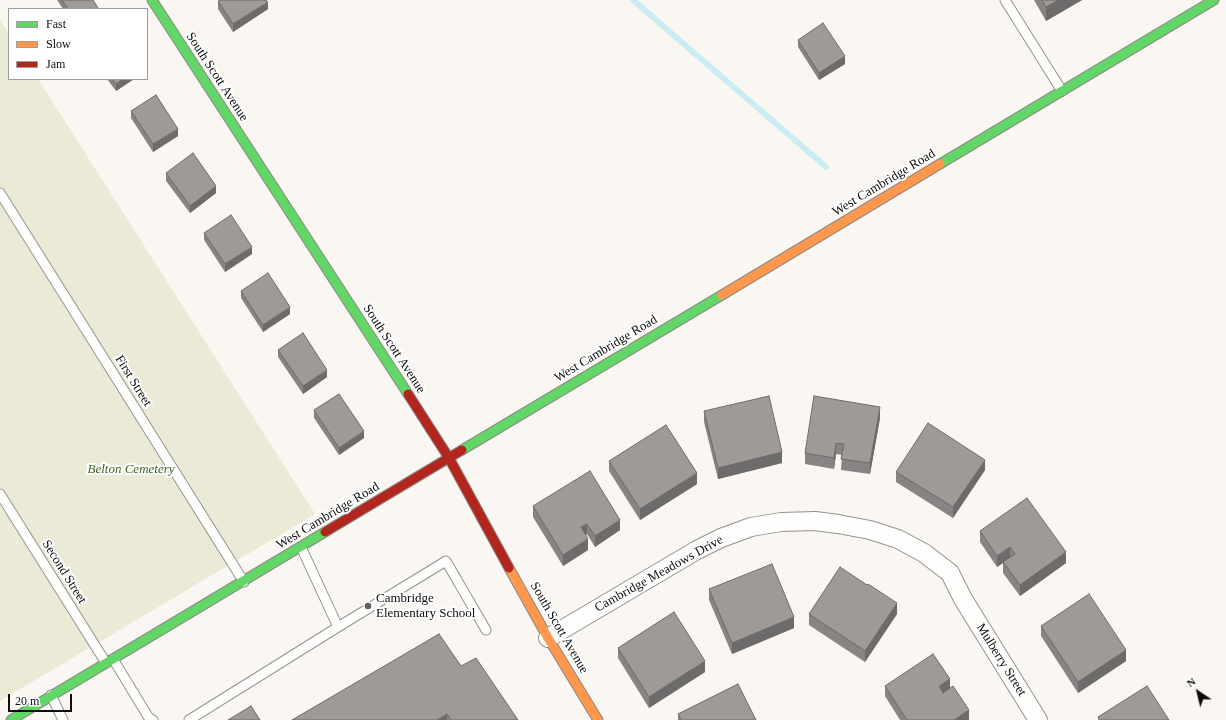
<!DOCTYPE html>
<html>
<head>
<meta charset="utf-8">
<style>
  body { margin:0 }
  #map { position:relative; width:1226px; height:720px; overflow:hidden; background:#faf7f2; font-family:Georgia,serif }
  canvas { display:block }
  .legend { position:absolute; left:8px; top:8px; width:140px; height:72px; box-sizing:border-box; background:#fff; border:1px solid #9e9e9e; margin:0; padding:5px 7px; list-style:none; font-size:12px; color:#0d0d0d }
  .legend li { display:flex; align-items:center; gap:8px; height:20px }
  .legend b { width:20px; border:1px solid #9e9e9e }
  .north { position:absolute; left:1178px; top:672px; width:40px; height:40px; -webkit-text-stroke:3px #fff; paint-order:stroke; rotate:325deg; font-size:11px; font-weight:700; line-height:16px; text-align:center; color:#0d0d0d }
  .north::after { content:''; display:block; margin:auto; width:14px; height:18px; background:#0d0d0d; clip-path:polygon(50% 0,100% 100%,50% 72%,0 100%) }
  .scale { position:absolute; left:8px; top:694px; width:64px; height:18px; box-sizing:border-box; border:2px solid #0d0d0d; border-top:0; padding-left:5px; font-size:12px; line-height:14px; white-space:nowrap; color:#0d0d0d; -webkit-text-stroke:3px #fff; paint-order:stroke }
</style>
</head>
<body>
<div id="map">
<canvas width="1226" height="720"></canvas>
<ul class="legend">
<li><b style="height:5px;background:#63d668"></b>Fast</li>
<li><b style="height:5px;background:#ff974d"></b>Slow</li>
<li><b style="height:5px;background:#b3261e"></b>Jam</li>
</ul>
<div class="north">N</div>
<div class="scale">20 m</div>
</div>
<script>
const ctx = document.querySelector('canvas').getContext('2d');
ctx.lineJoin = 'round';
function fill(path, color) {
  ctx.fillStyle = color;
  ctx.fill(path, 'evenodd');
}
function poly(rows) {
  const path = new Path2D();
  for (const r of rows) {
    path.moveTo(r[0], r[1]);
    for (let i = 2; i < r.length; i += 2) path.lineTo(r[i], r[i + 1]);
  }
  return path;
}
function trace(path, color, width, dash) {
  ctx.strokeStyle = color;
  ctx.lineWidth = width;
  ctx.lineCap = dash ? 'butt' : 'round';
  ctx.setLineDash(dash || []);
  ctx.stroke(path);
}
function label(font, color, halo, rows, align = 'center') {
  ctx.font = font + ' Georgia,serif';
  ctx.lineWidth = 4;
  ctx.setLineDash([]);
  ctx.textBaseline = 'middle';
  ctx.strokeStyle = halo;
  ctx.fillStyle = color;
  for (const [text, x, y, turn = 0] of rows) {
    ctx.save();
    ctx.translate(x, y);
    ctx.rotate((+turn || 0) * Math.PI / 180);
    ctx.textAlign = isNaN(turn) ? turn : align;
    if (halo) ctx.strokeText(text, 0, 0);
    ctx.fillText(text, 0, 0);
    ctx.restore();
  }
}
fill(poly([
  [0,20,9,34,9,79,38,79,315,514,0,701]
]), '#eaead6');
trace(poly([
  [633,0,826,167]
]), '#caedf3', 6);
const lane = poly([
  [1005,0,1062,91],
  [0,193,244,582],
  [0,494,106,663],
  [338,627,446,561,486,630],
  [113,659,149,718,153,720],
  [51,695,63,720],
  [189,720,338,627,301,547]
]);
const street = poly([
  [548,638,697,550,721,538,751,527,781,522,815,521,838,524,870,530,898,539,924,553,950,573,963,599,1038,720]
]);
const fast = poly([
  [152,0,408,394],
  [940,164,1214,0],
  [462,450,722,295],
  [11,720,325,532]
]);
const slow = poly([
  [722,295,940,164],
  [509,568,548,638,598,720]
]);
const jam = poly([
  [408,394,449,458,509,568],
  [325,532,462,450]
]);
trace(lane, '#949290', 11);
trace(street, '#949290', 20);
trace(fast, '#8a8987', 11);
trace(slow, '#8a8987', 11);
trace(jam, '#8a8987', 11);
trace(lane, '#fefefd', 9);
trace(street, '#fefefd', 18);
trace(fast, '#63d668', 9);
trace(slow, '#ff974d', 9);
trace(jam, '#b3261e', 9);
fill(poly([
  [57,0,93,0,98,9,63,9],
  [1034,0,1082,0,1046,21],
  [218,1,268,9,233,32,218,9],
  [798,40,845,64,819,80,798,47],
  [107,79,134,79,116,91],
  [131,111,178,136,153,152,131,118],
  [166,173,216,193,190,213,166,181],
  [204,233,252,254,225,272,204,240],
  [241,291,290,314,263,332,241,298],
  [278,350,327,377,303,394,278,357],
  [314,410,364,438,339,455,314,418],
  [704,411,782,463,718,479,704,422],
  [880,418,870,474,841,470,842,455,836,454,834,469,805,464,805,453],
  [609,461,697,484,640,520,609,471],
  [985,470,953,518,896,482,896,472],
  [533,506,620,530,595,547,587,534,586,535,588,550,563,566,533,517],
  [980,531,1066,563,1020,596,1003,573,1003,563,997,567,980,542],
  [709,589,794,628,732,654,709,600],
  [809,614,897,614,865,662,809,625],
  [1041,626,1126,661,1078,693,1041,636],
  [618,648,705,672,649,708,618,658],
  [461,666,518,720,292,720],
  [885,686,950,688,969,720,900,720,885,696],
  [678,714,756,720,678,720]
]), '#878483');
fill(poly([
  [1058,0,1082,0,1046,21,1046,7],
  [268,2,268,9,233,32,233,24],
  [845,56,845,64,819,80,819,73],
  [123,79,134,79,116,91,116,84],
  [178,129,178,136,153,152,153,144],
  [216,186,216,193,190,213,190,206],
  [252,247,252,254,225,272,225,264],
  [290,307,290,314,263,332,263,325],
  [327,370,327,377,303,394,303,386],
  [880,407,880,418,870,474,870,463],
  [364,431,364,438,339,455,339,448],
  [836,443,836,454,834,469,834,458],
  [782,452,782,463,718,479,718,468],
  [985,460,985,470,953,518,953,507],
  [697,473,697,484,640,520,640,509],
  [620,520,620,530,595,547,595,536],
  [587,524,587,534,581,538,581,527],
  [588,539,588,550,563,566,563,555],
  [1010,547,1010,558,997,567,997,556],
  [1066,552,1066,563,1020,596,1020,585],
  [897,603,897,614,865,662,865,651],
  [794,617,794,628,732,654,732,643],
  [1126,650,1126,661,1078,693,1078,682],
  [705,661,705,672,649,708,649,697],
  [950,679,950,690,939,697,939,686],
  [969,710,969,720,954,720],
  [447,714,447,720,437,720]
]), '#6e6c6a');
const building = poly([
  [62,0,93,0,98,8,97,9,68,9,62,0],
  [221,0,266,0,268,2,233,24,218,1,221,0],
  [1042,0,1058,0,1046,7,1042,0],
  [823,23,845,56,819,73,798,40,823,23],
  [112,79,123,79,116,84,112,79],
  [156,95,178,129,153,144,131,111,156,95],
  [193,153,216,186,190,206,166,173,193,153],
  [231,215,252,247,225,264,204,233,231,215],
  [268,273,290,307,263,325,241,291,268,273],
  [303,333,327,370,303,386,278,350,303,333],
  [339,394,364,431,339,448,314,410,339,394],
  [769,396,782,452,718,468,704,411,769,396],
  [814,396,880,407,870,463,841,459,844,444,836,443,834,458,805,453,814,396],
  [928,423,985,460,953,507,896,472,928,423],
  [666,425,697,473,640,509,609,461,666,425],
  [590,471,620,520,595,536,587,524,581,527,588,539,563,555,533,506,590,471],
  [1027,498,1066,552,1020,585,1003,562,1015,554,1010,547,997,556,980,531,1027,498],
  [772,564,794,617,732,643,709,589,772,564],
  [840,567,867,585,868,584,897,603,865,651,809,614,840,567],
  [1089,594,1126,650,1078,682,1041,626,1089,594],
  [674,612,705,661,649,697,618,648,674,612],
  [439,634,461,666,476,658,518,720,451,720,447,714,437,720,292,720,439,634],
  [933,654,950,679,939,686,943,693,953,686,969,710,954,720,907,720,885,686,933,654],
  [738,684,756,720,681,720,678,714,738,684],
  [1147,686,1169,720,1099,720,1098,717,1147,686],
  [251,706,260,720,228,720,251,706]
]);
fill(building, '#9d9a98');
trace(building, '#6e6c6a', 1);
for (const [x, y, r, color] of [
  [368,606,4,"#605f5d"]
]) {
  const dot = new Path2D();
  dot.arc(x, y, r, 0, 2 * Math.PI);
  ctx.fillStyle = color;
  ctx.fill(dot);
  trace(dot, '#fff', 1.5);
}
label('13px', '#0d0d0d', '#fff', [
  ["South Scott Avenue",217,77,57],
  ["West Cambridge Road",884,183,-31],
  ["South Scott Avenue",394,349,57],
  ["West Cambridge Road",606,349,-31],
  ["First Street",133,381,58],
  ["West Cambridge Road",328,516,-31],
  ["Second Street",64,572,58],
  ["Cambridge Meadows Drive",659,574,-29],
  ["South Scott Avenue",559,628,60],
  ["Mulberry Street",1001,660,58]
]);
label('italic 13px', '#3c6320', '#fff', [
  ["Belton Cemetery",131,470]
]);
label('13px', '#0d0d0d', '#fff', [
  ["Cambridge",376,599],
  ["Elementary School",376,614]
], 'left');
</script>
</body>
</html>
